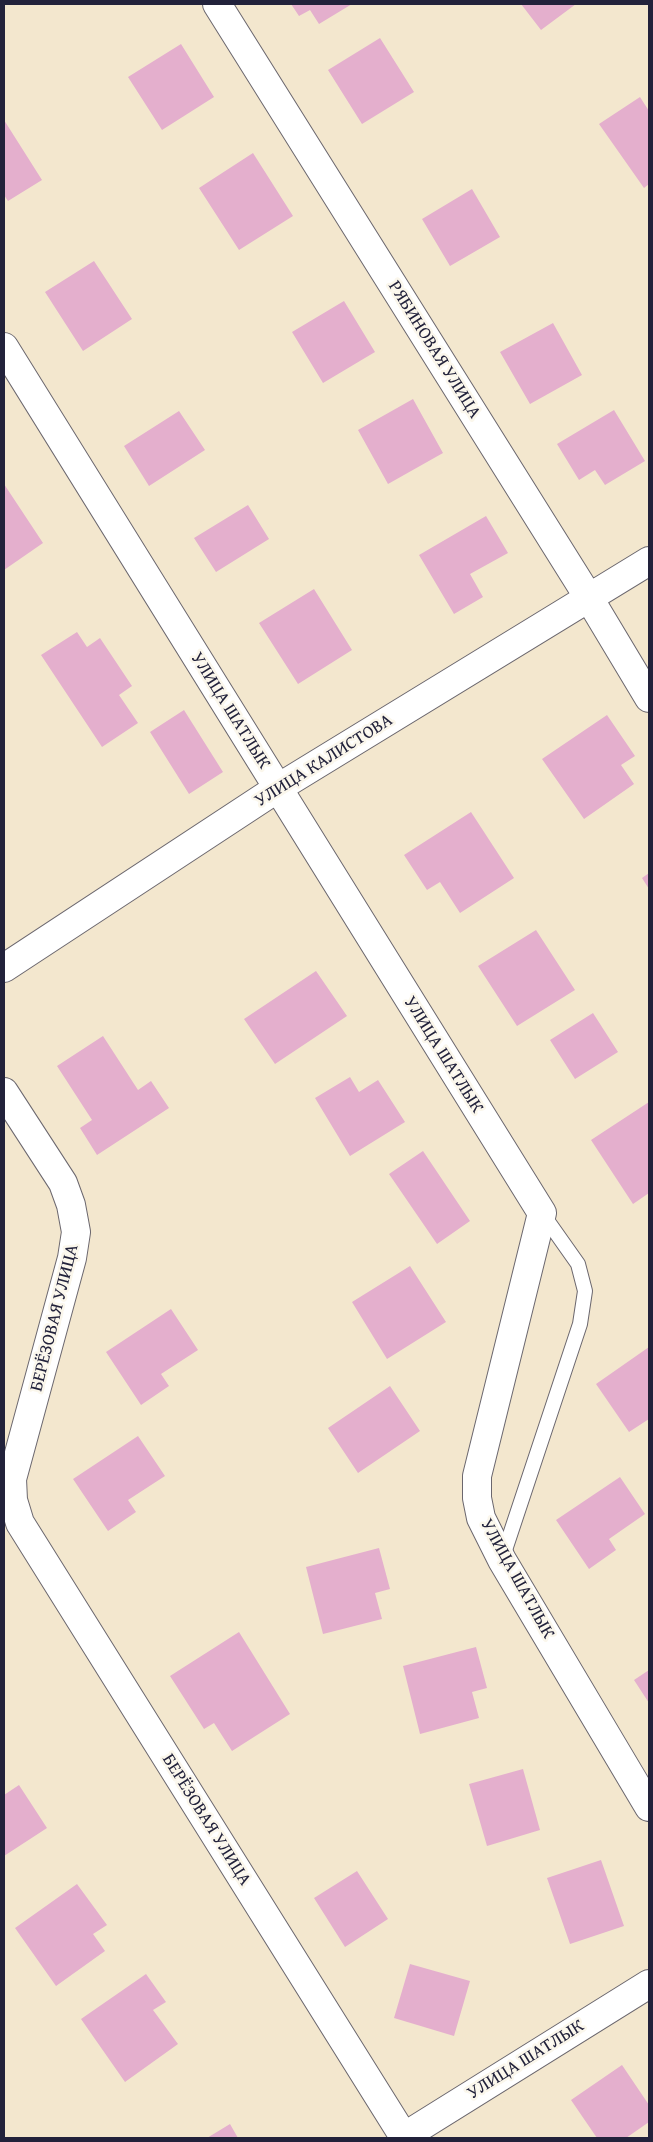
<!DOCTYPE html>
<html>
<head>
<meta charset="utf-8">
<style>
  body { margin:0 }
  #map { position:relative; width:653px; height:2142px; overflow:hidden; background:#f3e7ce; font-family:"Gentium Book Plus",serif }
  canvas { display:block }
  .frame { position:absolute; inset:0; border:5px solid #22223b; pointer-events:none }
</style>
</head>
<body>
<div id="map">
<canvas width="653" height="2142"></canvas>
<div class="frame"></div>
</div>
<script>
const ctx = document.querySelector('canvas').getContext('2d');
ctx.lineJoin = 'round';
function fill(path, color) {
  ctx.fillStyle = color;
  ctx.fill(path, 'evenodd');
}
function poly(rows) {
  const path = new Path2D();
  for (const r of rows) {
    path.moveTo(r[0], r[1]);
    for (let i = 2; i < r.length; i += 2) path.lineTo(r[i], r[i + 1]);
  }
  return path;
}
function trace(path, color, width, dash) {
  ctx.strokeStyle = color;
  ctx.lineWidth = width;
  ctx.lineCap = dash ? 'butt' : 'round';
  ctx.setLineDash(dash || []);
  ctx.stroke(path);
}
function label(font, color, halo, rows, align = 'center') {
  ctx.font = font + ' "Gentium Book Plus",serif';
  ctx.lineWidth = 5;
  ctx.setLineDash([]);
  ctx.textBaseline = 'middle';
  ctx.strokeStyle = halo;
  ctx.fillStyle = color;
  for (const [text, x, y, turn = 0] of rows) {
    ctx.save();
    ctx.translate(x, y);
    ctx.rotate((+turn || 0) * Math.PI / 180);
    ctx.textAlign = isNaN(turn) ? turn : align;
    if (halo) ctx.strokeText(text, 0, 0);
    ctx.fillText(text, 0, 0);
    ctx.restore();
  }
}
fill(poly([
  [291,4,352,4,319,24,310,10,299,16],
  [521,4,576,4,541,30],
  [380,38,414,92,362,124,328,70],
  [181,44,214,97,162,130,128,77],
  [640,97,649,111,649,184,644,188,599,124],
  [4,120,42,180,8,201,4,195],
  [253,153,293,216,239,250,199,188],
  [472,189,500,237,450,266,422,219],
  [94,261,132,319,83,351,45,292],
  [344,301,375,352,323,383,292,332],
  [553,323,582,375,530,404,500,352],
  [413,399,443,453,388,484,358,430],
  [614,410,645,461,605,485,595,470,579,480,557,444],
  [179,411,205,450,149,486,124,446],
  [4,484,43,543,4,570],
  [248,505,269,539,216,572,194,538],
  [486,516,508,553,470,574,483,597,454,614,419,555],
  [314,589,352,650,298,684,259,623],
  [77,632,87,647,100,638,132,686,119,695,138,723,102,747,41,655],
  [184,710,223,772,189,794,150,732],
  [607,715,635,756,621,765,634,784,584,819,542,759],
  [471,812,514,878,460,913,440,882,427,890,404,855],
  [649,873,649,889,642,878],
  [536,930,575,990,517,1026,478,966],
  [316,971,347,1016,275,1064,244,1019],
  [593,1013,618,1052,575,1079,550,1040],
  [103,1036,138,1090,151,1081,169,1108,97,1155,80,1128,92,1120,57,1066],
  [350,1077,359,1092,378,1080,405,1122,350,1156,315,1098],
  [649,1102,649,1193,633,1204,591,1140],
  [423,1151,470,1221,437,1244,389,1174],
  [410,1266,446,1322,387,1359,352,1302],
  [171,1309,198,1350,161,1374,169,1386,141,1405,106,1352],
  [649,1347,649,1419,629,1432,596,1384],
  [390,1386,420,1431,358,1473,328,1428],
  [138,1436,165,1476,128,1500,136,1512,108,1531,73,1479],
  [620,1477,645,1514,609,1539,616,1550,589,1569,556,1520],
  [379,1548,390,1589,375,1593,382,1619,323,1634,306,1567],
  [239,1632,290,1714,232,1751,214,1723,204,1729,170,1676],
  [476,1647,487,1688,472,1692,479,1718,420,1734,403,1666],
  [649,1670,649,1703,634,1680],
  [523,1769,540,1830,487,1846,469,1784],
  [19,1785,47,1828,4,1856,4,1795],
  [601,1860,624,1926,570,1944,547,1878],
  [357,1871,388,1919,345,1947,314,1898],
  [77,1884,107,1925,93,1934,105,1951,56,1986,15,1928],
  [410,1964,470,1981,454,2036,394,2018],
  [146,1974,166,2002,153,2010,178,2044,125,2082,81,2019],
  [622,2065,649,2105,649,2122,626,2138,597,2138,571,2100],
  [230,2124,238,2138,207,2138]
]), '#e4afcd');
const service = poly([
  [502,1559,580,1324,585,1291,578,1264,542,1213]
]);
const minor = poly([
  [217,4,589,598,649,698],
  [4,347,542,1213,477,1476,477,1498,481,1518,502,1560,649,1807],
  [4,968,278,788,649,561],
  [4,1092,63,1183,71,1205,76,1232,72,1258,12,1479,13,1500,20,1523,404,2137],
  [402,2138,649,1984]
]);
trace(service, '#6b676e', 16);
trace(minor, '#6b676e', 30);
trace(service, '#fff', 14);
trace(minor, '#fff', 28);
label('18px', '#22223b', '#fbf7ec', [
  ["РЯБИНОВАЯ УЛИЦА",434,350,58],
  ["УЛИЦА ШАТЛЫК",230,711,58],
  ["УЛИЦА КАЛИСТОВА",324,761,-32],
  ["УЛИЦА ШАТЛЫК",443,1055,58],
  ["БЕРЁЗОВАЯ УЛИЦА",55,1318,-76],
  ["УЛИЦА ШАТЛЫК",517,1579,61],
  ["БЕРЁЗОВАЯ УЛИЦА",206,1820,58],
  ["УЛИЦА ШАТЛЫК",526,2060,-32]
]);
</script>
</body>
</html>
